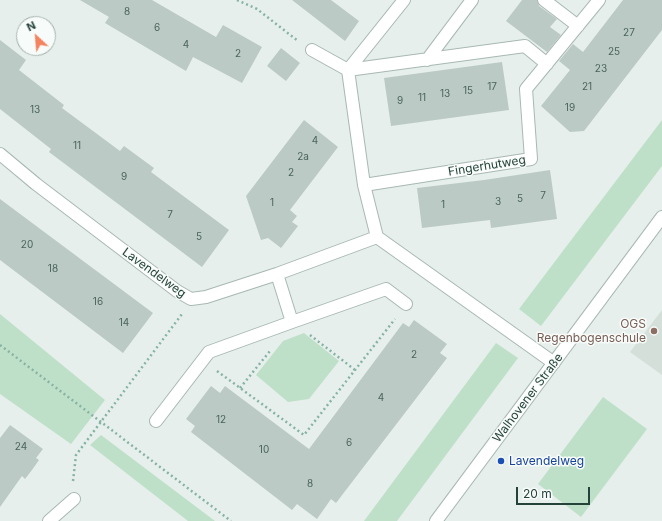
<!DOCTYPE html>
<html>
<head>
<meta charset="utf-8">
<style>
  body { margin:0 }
  #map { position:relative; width:662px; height:521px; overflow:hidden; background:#e6efeb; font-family:Inter,sans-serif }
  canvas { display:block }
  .north { position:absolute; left:16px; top:16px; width:40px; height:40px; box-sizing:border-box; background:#f7fbf9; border:1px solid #a3b1ad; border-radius:50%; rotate:334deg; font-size:11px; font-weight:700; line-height:16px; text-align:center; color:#24423a }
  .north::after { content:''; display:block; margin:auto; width:14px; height:18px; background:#f4845f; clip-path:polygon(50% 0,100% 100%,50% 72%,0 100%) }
  .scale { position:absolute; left:516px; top:487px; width:74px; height:18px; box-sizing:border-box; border:2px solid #24423a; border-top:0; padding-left:5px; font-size:12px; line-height:14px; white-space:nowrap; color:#24423a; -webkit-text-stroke:3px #f7fbf9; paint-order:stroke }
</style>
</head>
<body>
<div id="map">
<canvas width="662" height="521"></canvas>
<div class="north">N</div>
<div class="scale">20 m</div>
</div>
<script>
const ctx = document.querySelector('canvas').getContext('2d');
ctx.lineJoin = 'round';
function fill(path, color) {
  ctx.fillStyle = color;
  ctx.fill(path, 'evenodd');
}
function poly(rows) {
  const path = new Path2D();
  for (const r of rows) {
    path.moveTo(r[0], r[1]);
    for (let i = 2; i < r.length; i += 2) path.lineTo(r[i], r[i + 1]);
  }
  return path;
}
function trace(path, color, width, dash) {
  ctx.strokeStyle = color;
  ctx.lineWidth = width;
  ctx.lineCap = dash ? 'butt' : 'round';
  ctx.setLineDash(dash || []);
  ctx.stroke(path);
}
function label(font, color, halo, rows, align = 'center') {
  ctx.font = font + ' Inter,sans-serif';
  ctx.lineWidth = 3;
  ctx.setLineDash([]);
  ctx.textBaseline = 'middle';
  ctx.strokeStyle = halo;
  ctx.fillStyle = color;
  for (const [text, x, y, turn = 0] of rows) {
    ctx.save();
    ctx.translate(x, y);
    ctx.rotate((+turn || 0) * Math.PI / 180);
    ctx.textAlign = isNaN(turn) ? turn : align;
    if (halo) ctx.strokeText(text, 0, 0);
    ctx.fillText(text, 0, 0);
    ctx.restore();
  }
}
fill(poly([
  [662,310,662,375,630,352]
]), '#d4dfda');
fill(poly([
  [662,120,662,166,541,326,519,309],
  [0,314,105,400,71,444,0,394],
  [304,333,339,361,309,399,288,402,256,375,283,341],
  [496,343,518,358,397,521,364,521],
  [603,397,647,429,581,517,538,484],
  [101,435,215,521,188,521,90,445]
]), '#bfe0c8');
fill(poly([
  [80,0,152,0,216,37,223,25,262,47,242,83,193,57,186,71,105,23,109,17],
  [292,0,331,0,359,21,345,41],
  [522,0,537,0,539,6,557,19,550,27,561,35,547,52,506,21],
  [623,0,662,0,662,30,584,131,570,132,541,106,570,70,559,61,573,44,583,52],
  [0,40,26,60,19,70,64,105,62,108,120,151,124,146,154,168,151,172,229,230,202,267,49,152,51,149,0,109],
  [281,48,300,63,286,81,267,66],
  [502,62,509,110,391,126,384,78],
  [304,120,338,147,290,210,297,216,292,222,298,226,281,248,268,238,261,240,246,196],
  [550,170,557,219,491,228,490,220,422,228,417,188,484,180],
  [0,199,153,313,123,353,0,260],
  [414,320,447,344,440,353,447,358,336,503,331,499,317,519,297,504,292,510,191,432,195,426,186,419,211,386,220,393,225,386,309,449,403,323,409,327],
  [10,425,43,449,36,458,39,460,32,470,25,479,22,476,0,507,0,438]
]), '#bbcac4');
const minor = poly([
  [544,0,578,26],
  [312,50,348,70,525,46,547,64],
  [427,60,472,0],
  [0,154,36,184,177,291,191,299,206,297,277,274,377,237,554,363],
  [364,185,531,159,526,89,599,0],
  [377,237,364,185,348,70,404,0],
  [277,274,292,322,386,289,406,304],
  [156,421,209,352,292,322],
  [49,521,74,499],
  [436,521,662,217]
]);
trace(minor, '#a8b8b2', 14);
trace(poly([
  [237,0,257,9,298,41],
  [310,335,355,370],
  [0,345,231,521],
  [217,371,304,435,395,319],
  [240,388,270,351],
  [73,481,76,455,182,314]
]), '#86b3a5', 2.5, [2, 3]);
trace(minor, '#fff', 12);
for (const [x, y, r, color] of [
  [654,331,4,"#8d6e63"],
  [501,461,4,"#1a4fb4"]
]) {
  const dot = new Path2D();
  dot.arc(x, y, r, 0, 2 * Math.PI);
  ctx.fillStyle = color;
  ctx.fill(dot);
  trace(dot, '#f7fbf9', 1.5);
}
label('10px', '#4a645c', null, [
  ["8",127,12],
  ["6",157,28],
  ["27",629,33],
  ["4",186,45],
  ["25",614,52],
  ["2",238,54],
  ["23",601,69],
  ["17",492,87],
  ["21",587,87],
  ["15",468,91],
  ["13",445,94],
  ["11",422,98],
  ["9",400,101],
  ["19",570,108],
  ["13",35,110],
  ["4",315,141],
  ["11",77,146],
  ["2a",303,157],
  ["2",291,173],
  ["9",124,177],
  ["7",543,196],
  ["5",520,199],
  ["3",498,202],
  ["1",272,203],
  ["1",443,205],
  ["7",170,215],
  ["5",199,237],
  ["20",27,245],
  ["18",53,269],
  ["16",98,302],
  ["14",124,323],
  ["2",414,355],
  ["4",381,398],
  ["12",221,420],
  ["6",349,443],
  ["24",21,447],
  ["10",264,450],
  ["8",310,484]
]);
label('12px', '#24423a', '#f7fbf9', [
  ["Fingerhutweg",487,166,-9],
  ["Lavendelweg",154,273,36],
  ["Walhovener Straße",528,398,-53]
]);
label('12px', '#785e54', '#f7fbf9', [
  ["OGS",646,324],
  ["Regenbogenschule",646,338]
], 'right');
label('12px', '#164399', '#f7fbf9', [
  ["Lavendelweg",509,461]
], 'left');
</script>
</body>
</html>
